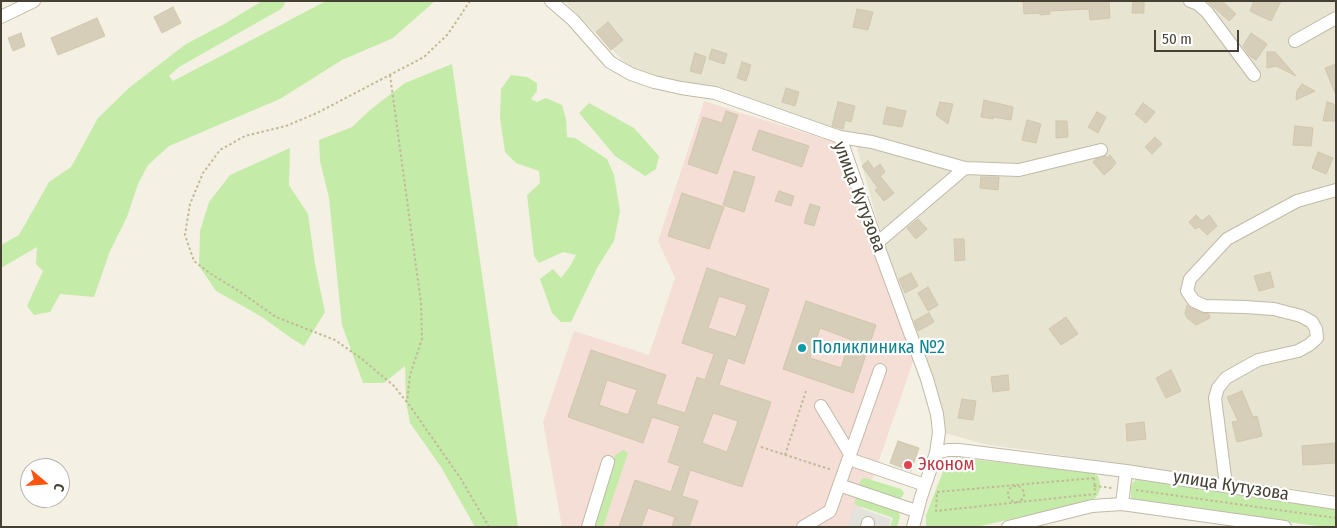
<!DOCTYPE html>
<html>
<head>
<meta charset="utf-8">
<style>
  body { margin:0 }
  #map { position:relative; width:1337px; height:528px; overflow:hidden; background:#f4f1e4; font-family:"Fira Sans Condensed",sans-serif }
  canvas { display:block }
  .frame { position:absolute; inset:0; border:2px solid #464134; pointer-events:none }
  .north { position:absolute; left:20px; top:458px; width:50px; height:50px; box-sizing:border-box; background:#fff; border:1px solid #b5b3ae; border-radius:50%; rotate:108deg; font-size:14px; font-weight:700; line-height:20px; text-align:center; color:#464134 }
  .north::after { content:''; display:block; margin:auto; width:18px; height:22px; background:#ff5310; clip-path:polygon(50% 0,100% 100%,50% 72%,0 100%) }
  .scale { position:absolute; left:1154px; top:30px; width:85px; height:22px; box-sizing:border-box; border:2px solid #464134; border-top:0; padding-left:6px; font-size:15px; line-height:18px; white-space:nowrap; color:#464134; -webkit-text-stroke:4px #fff; paint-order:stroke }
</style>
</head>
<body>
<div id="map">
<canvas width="1337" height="528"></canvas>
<div class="frame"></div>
<div class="north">С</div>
<div class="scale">50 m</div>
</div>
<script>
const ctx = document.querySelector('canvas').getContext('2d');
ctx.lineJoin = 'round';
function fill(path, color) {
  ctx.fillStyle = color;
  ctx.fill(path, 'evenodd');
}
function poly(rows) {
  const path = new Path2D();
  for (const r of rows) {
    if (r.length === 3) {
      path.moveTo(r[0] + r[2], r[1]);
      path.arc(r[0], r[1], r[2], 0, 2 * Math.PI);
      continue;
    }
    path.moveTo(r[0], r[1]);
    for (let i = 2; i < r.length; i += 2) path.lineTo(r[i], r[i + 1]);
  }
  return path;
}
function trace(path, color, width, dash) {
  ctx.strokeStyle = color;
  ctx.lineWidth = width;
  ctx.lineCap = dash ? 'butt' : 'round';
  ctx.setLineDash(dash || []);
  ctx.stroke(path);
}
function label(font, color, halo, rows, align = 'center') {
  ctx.font = font + ' "Fira Sans Condensed",sans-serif';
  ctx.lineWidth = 4.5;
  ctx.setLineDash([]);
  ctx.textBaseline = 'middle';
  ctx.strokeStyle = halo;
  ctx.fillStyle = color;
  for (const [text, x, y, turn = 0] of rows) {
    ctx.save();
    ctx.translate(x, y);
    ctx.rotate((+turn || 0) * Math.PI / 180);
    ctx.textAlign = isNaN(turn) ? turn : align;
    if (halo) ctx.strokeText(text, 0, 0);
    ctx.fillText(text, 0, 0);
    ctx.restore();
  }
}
fill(poly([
  [567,1,1336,1,1336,495,984,444,941,432,899,298,854,137,785,111,702,88,636,74,567,4]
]), '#e8e4d2');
fill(poly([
  [704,101,840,144,915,356,856,527,562,527,543,422,574,331,649,355,675,278,658,241]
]), '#f5ded6');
fill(poly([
  [262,1,284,1,285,4,281,9,179,67,169,76,173,81,326,1,435,1,393,38,342,60,280,99,169,146,148,165,138,184,127,217,110,251,94,297,60,294,50,312,34,315,27,306,43,271,36,264,37,247,1,268,1,245,19,235,49,182,71,167,98,118,130,87,186,44,226,23],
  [452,64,518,527,475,527,441,467,410,423,406,402,405,366,384,383,363,383,342,325,329,198,320,161,319,140,352,127,370,110,405,83],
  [511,75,527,77,537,83,537,91,531,99,537,102,546,98,562,105,566,119,567,137,575,138,607,159,614,175,620,211,614,241,597,268,571,322,561,322,552,313,540,279,553,269,561,278,570,266,576,255,563,252,539,263,534,256,527,195,540,183,539,171,516,163,505,152,500,118,501,89],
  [589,103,634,128,659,156,656,169,645,176,615,156,579,113],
  [290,148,289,185,308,214,315,264,325,312,304,346,291,338,262,317,216,291,199,266,200,231,209,202,230,175],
  [624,450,628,453,603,527,592,527,615,455],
  [960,458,1093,473,1098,476,1100,483,1100,490,1097,496,1091,501,976,527,926,527,926,515,946,464,951,460],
  [865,478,901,489,904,493,902,497,899,499,862,487,859,485,861,479],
  [1137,479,1336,508,1336,527,1325,527,1134,501,1131,497,1131,486,1133,482],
  [856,498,859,498,899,512,900,517,897,527,890,527,893,518,856,505,854,503]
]), '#c5eba9');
fill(poly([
  [854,506,891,519,889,527,847,527]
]), '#e4e2dd');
const building = poly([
  [1023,1,1109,1,1110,18,1090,20,1089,9,1049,11,1050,14,1040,15,1040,13,1024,14,1023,1],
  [1133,1,1144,2,1144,13,1132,13,1133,1],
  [1207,1,1222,1,1236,14,1229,21,1207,1],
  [1254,1,1281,1,1271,21,1250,11,1254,1],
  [173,7,181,23,162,33,154,17,173,7],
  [857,9,873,12,868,30,853,27,857,9],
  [97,18,105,36,58,55,51,38,97,18],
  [608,22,623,40,611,50,596,32,608,22],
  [21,33,25,46,13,51,8,38,21,33],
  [1251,33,1267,44,1256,60,1250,56,1243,46,1251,33],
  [712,49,727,54,724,64,709,59,712,49],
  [1267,52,1275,52,1296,76,1276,66,1267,68,1267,52],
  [695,53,706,57,701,74,690,71,695,53],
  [742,62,751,65,746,81,737,78,742,62],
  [1336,64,1336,93,1335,93,1325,68,1336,64],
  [1302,84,1315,91,1296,100,1297,91,1302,84],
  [786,88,799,92,795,106,782,102,786,88],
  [984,100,1013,107,1011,120,993,117,993,119,981,117,984,100],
  [838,102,855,106,851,122,845,120,843,129,832,126,838,102],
  [940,102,953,104,948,124,936,115,940,102],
  [1327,102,1334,104,1334,110,1336,110,1336,121,1323,121,1327,102],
  [1143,103,1155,112,1146,123,1135,114,1143,103],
  [887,107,906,111,902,127,883,124,887,107],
  [726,111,738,115,717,174,688,164,703,117,722,123,726,111],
  [1097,112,1106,117,1098,133,1088,127,1097,112],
  [1027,120,1041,124,1036,143,1022,140,1027,120],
  [1056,121,1067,121,1068,137,1056,138,1056,121],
  [1295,126,1313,128,1311,146,1293,145,1295,126],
  [759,130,809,146,802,167,752,150,759,130],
  [1155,137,1162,144,1152,154,1145,147,1155,137],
  [1318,152,1333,158,1326,174,1312,168,1318,152],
  [1110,155,1116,163,1111,169,1104,175,1093,162,1096,159,1106,156,1107,158,1110,155],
  [868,161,874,169,880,164,885,172,880,176,894,193,884,201,875,190,878,188,862,166,868,161],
  [734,171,755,177,744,212,723,205,734,171],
  [981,177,999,177,998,190,980,188,981,177],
  [779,191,794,196,791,206,775,201,779,191],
  [682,193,724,207,709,249,668,236,682,193],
  [810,204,820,207,814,226,804,223,810,204],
  [1196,215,1202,221,1209,215,1217,226,1207,235,1199,227,1195,229,1189,222,1196,215],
  [918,219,927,229,916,239,907,228,918,219],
  [954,239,964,239,965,260,955,261,954,239],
  [707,268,769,289,744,364,728,358,719,385,771,402,742,487,690,470,682,496,698,501,689,527,672,527,675,517,648,508,641,527,619,527,635,480,671,492,680,466,668,462,680,426,652,417,643,443,568,417,591,350,666,375,656,404,685,413,697,377,705,380,714,354,682,343,707,268],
  [719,296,747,305,736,337,708,328,719,296],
  [607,380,637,390,628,415,599,405,607,380],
  [713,413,738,421,727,452,702,443,713,413],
  [1270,272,1274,287,1259,291,1254,276,1270,272],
  [911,273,918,286,905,293,899,279,911,273],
  [928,287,938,305,928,311,918,293,928,287],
  [806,301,876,325,853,393,783,369,806,301],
  [820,328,850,339,841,368,810,358,820,328],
  [1187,305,1191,308,1202,313,1209,314,1210,318,1196,325,1187,318,1185,313,1187,305],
  [929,313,934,322,918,331,914,321,929,313],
  [1066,317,1078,334,1061,345,1049,329,1066,317],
  [1171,370,1181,391,1166,398,1156,378,1171,370],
  [1008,375,1009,390,993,392,991,377,1008,375],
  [1242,391,1253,417,1257,416,1262,436,1237,442,1232,422,1238,421,1227,397,1242,391],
  [962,399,976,401,973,420,958,418,962,399],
  [1144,422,1146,439,1127,441,1126,424,1144,422],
  [898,441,919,448,911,471,890,463,898,441],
  [1336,443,1336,463,1303,465,1302,446,1336,443]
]);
fill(building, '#d6ceb9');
trace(building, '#d1c7ab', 1);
const minor = poly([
  [551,1,573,20,610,62,631,74,654,82,681,88,715,93,840,137,877,243,927,379,937,414,939,432,936,453,921,497,913,527],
  [1190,1,1198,4,1207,12,1254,75],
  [1,17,34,1],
  [1295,41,1336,18],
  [840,137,872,142,965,168],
  [877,243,965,168,1019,170,1101,150],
  [821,406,850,454],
  [936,453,948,450,959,450,1126,471,1336,503],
  [849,459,925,485],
  [839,485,916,511],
  [1226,485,1215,398,1218,388,1226,378,1258,360,1298,351,1309,345,1317,338,1316,329,1312,322,1301,316,1274,309,1245,307,1205,306,1194,301,1187,291,1190,279,1227,239,1297,201,1336,190],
  [1122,504,1126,471],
  [588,527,608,462],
  [803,527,830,511,880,370],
  [867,527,868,523],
  [1008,527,1092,506,1122,504,1285,527]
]);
trace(minor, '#c0baa6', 14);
trace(poly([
  [470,1,448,34,424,57,317,113,286,126,245,136,220,150,203,173,190,204,185,235,194,261,211,274,239,291,276,317,335,340,362,359,394,386,410,406,461,479,489,527],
  [390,75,421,303,422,339,410,375,407,402],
  [761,447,832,470],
  [785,455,806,391],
  [1094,478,1095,494,936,511,937,492,1094,478],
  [1016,494,8],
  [1094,486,1112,488],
  [1136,490,1336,518]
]), '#c2b996', 2, [2.5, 2.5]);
trace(minor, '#fff', 12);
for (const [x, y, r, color] of [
  [802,348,5,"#0f9aa8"],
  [908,465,5,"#e0444e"]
]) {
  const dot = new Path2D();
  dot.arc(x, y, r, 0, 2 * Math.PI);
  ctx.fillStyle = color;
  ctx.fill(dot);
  trace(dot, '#fff', 2);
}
label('18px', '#464134', '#fff', [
  ["улица Кутузова",859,197,69],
  ["улица Кутузова",1231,486,9]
]);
label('18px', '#0d838f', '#fff', [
  ["Поликлиника №2",812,348]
], 'left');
label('18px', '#be3a42', '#fff', [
  ["Эконом",918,465]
], 'left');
</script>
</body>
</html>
